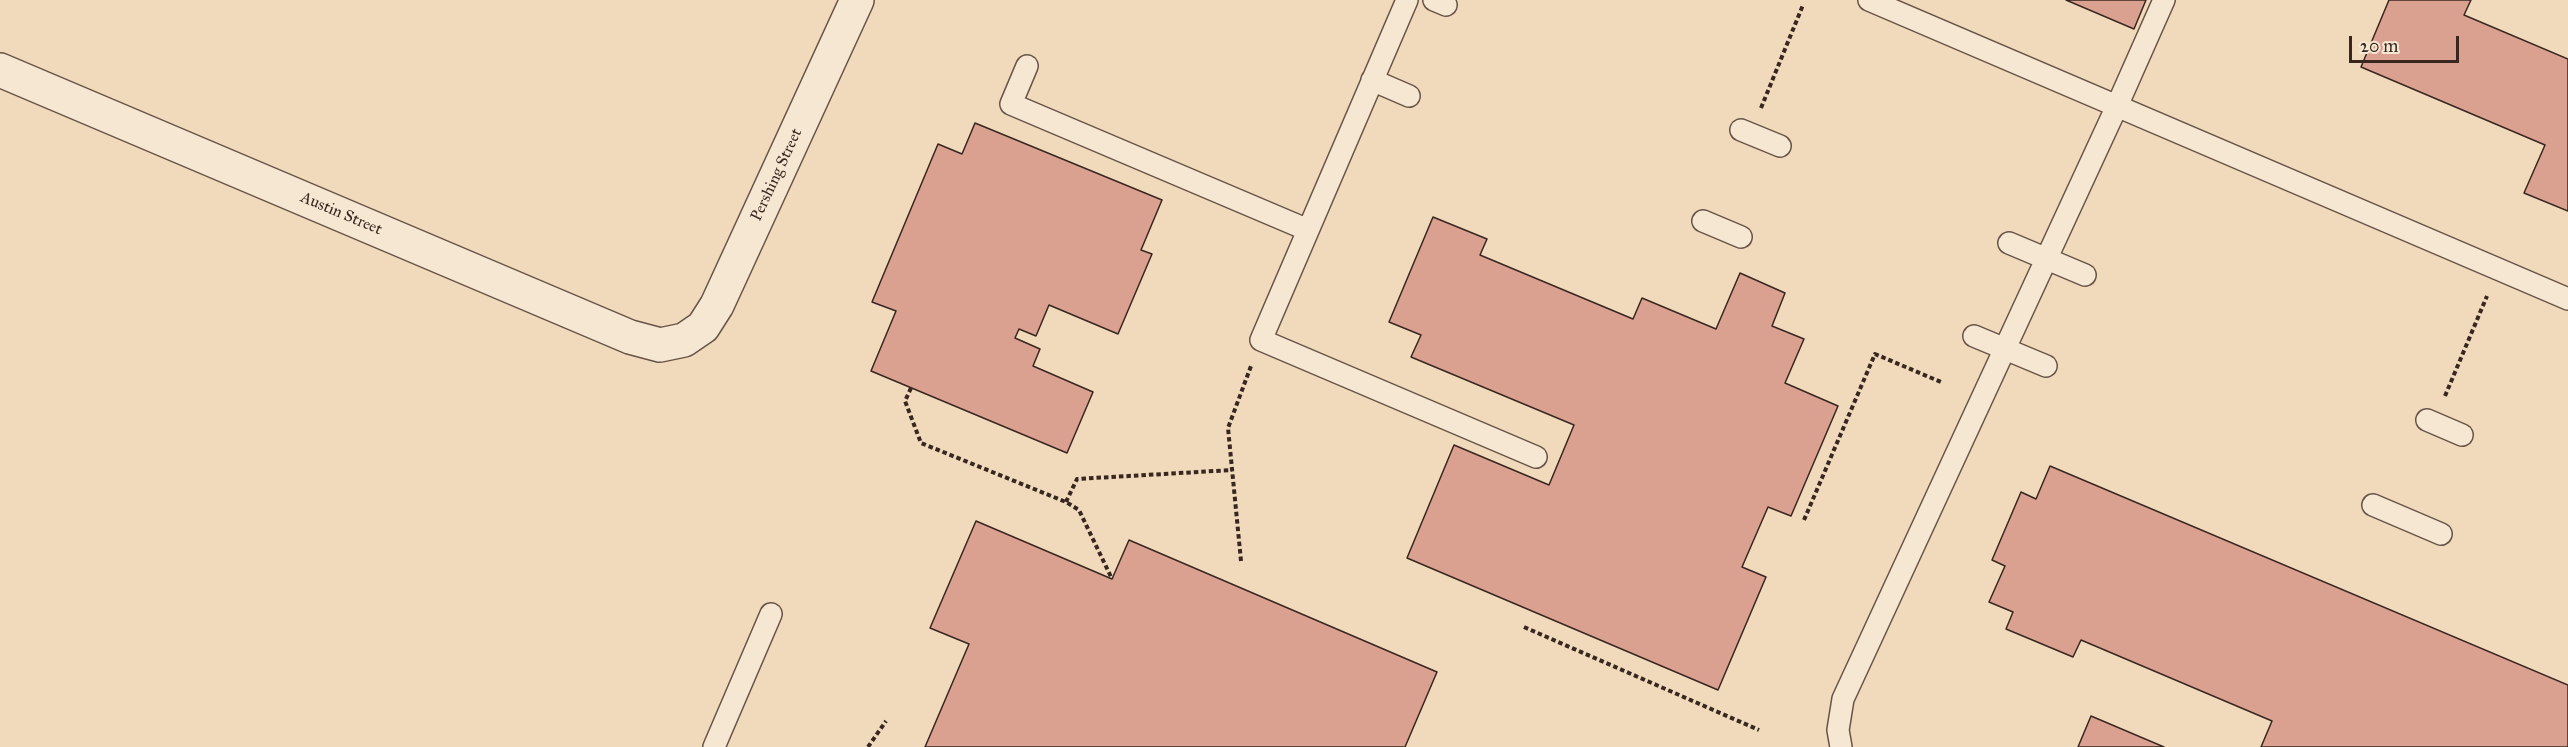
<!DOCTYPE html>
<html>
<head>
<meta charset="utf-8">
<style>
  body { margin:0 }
  #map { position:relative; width:2568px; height:747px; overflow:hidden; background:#f1dabc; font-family:"IM FELL Great Primer",serif }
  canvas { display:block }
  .scale { position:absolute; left:2349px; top:36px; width:110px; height:27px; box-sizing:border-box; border:3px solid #39271f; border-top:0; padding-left:8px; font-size:18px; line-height:21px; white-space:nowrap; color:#39271f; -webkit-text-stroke:4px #f6e7d3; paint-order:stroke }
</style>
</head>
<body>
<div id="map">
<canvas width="2568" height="747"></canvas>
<div class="scale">20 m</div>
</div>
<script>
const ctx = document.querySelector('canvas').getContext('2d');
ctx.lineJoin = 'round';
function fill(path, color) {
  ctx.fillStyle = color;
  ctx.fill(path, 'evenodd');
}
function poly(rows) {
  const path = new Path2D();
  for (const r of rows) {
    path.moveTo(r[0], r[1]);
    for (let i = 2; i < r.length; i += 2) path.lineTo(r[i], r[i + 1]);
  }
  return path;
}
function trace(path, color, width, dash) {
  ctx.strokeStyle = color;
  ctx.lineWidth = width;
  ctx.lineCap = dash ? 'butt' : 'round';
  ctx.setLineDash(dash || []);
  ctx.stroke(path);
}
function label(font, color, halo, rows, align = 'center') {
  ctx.font = font + ' "IM FELL Great Primer",serif';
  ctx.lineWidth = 6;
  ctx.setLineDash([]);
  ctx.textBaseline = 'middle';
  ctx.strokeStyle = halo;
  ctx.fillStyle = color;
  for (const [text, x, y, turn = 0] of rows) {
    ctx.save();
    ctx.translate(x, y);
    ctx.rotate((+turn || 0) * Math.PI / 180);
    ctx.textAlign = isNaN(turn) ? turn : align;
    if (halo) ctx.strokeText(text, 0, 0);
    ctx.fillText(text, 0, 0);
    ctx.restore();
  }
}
const building = poly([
  [2066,0,2146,0,2134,29,2066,0],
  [2389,0,2471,0,2464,15,2568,59,2568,211,2524,193,2545,145,2361,67,2389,0],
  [975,123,1162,200,1141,250,1152,254,1118,334,1049,305,1036,336,1019,329,1015,338,1040,349,1033,366,1093,392,1067,453,871,371,896,311,872,302,938,144,962,154,975,123],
  [1433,217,1487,239,1480,255,1633,319,1642,298,1716,329,1740,273,1785,293,1772,326,1804,339,1785,383,1838,406,1791,516,1768,507,1742,567,1766,577,1718,690,1407,558,1454,445,1549,485,1574,425,1411,357,1421,335,1389,322,1433,217],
  [2050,466,2568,685,2568,747,2261,747,2272,721,2081,640,2073,657,2006,629,2013,612,1989,602,2005,566,1992,560,2021,492,2036,499,2050,466],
  [976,521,1112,579,1129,540,1437,672,1405,747,925,747,969,644,930,628,976,521],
  [2091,716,2164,747,2078,747,2091,716]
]);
fill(building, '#daa191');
trace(building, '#39271f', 1.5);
const service = poly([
  [1407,0,1261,340,1536,457],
  [1434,0,1446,5],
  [1869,0,2568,299],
  [1027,66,1011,104,1308,230],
  [1372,80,1409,96],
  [1741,130,1780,146],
  [1703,221,1741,237],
  [2009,243,2085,275],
  [1974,336,2046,366],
  [2427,420,2462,435],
  [2373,505,2441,534],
  [714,747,771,614],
  [1841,747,1838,730,1843,699,2117,106,2164,0]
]);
const minor = poly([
  [0,70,630,337,660,345,684,340,703,327,717,305,857,0]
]);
trace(service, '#675446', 24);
trace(minor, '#675446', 36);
trace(poly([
  [1761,108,1803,5],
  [911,388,905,401,921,443,1066,502,1079,510,1112,579],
  [2445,396,2487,296],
  [1066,502,1077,479,1232,470],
  [1804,520,1875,354,1941,382],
  [1241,561,1228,428,1251,366],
  [1524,627,1759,730],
  [868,747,886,721]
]), '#39271f', 4, [4.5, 3]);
trace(service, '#f6e7d3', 21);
trace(minor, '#f6e7d3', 33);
label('16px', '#39271f', '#f6e7d3', [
  ["Pershing Street",777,175,-65],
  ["Austin Street",341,214,23]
]);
</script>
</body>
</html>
